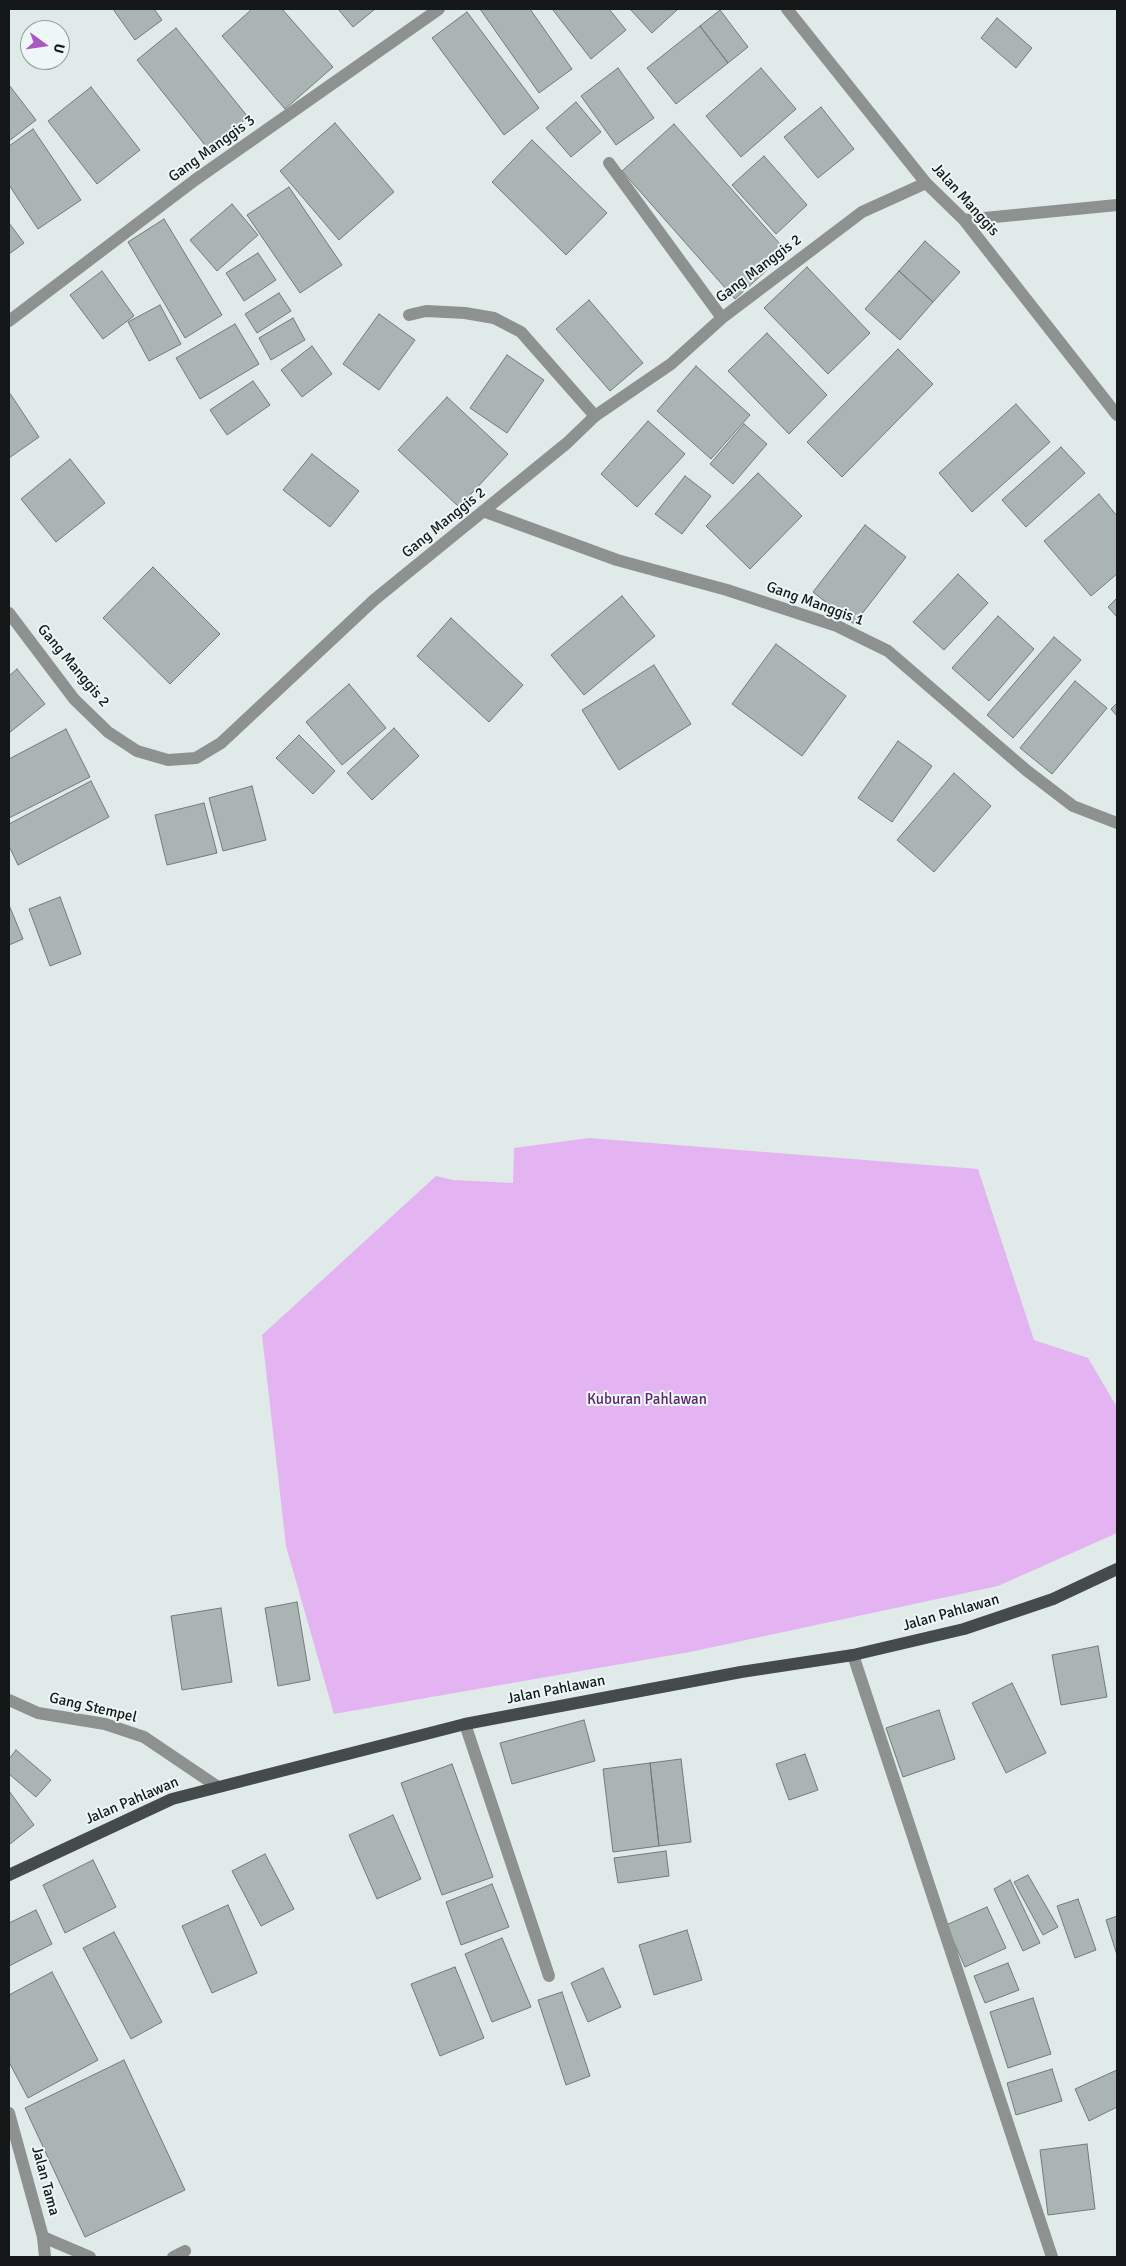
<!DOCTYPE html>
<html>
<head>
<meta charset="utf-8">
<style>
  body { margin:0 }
  #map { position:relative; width:1126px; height:2266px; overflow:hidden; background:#e0eae8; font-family:Signika,sans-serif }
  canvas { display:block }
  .frame { position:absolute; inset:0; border:10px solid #151818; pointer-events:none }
  .north { position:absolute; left:20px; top:20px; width:50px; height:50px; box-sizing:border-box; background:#edf7f6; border:1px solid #979e9d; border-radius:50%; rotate:104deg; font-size:14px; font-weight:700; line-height:20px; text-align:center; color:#151818 }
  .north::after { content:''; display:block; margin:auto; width:18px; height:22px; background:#ab56c4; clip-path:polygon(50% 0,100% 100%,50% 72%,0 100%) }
</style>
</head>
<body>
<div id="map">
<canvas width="1126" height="2266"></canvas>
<div class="frame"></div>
<div class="north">U</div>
</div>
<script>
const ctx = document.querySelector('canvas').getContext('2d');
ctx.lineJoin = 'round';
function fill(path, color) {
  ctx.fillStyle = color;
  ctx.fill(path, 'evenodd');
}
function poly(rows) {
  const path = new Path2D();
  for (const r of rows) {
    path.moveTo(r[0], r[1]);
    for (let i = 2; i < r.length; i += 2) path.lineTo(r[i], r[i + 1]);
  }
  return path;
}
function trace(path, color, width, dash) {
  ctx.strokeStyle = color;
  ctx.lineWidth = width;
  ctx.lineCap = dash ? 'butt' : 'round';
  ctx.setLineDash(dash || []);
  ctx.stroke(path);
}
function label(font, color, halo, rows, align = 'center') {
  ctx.font = font + ' Signika,sans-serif';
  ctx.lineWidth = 4;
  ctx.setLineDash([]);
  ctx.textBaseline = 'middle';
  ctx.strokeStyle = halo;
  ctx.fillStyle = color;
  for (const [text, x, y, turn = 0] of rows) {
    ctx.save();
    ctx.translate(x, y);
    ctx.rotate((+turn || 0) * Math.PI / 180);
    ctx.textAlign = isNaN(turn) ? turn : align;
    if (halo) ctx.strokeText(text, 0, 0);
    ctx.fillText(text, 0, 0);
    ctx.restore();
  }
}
fill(poly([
  [589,1138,978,1169,1034,1340,1088,1358,1117,1407,1117,1533,998,1586,690,1652,334,1714,286,1546,262,1335,436,1176,453,1180,513,1183,514,1148]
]), '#e3b4f1');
const building = poly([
  [113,9,154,9,162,20,135,40,113,9],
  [252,9,282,9,333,67,285,109,222,36,252,9],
  [338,9,375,9,353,27,338,9],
  [480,9,530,9,572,69,539,93,480,9],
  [555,9,609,9,626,30,591,59,553,10,555,9],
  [630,9,678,9,652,33,630,9],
  [720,10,748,47,728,63,700,26,720,10],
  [467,12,539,108,504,135,432,38,467,12],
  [997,18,1032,48,1016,68,981,38,997,18],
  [700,26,728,63,676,104,647,68,700,26],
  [176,28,248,117,209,150,137,60,176,28],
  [618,68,654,118,616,145,581,96,618,68],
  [761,68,796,109,741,157,706,116,761,68],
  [9,85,36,120,9,141,9,85],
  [91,87,140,150,97,184,48,121,91,87],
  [576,102,601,132,571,157,546,128,576,102],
  [821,107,854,149,818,178,784,137,821,107],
  [335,123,394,192,339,240,280,171,335,123],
  [674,124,787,252,735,299,622,171,674,124],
  [33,129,81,200,38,229,9,185,9,146,33,129],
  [532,140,607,213,566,255,492,182,532,140],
  [764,156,807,205,776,234,732,185,764,156],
  [289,187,342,265,300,293,247,215,289,187],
  [232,204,258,235,217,271,190,240,232,204],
  [164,219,222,315,185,338,128,242,164,219],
  [9,223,24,243,9,254,9,223],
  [925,241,960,272,933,302,899,271,925,241],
  [258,253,276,280,244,301,226,273,258,253],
  [807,267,870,333,828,374,764,308,807,267],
  [102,271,134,316,103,339,70,295,102,271],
  [899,271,933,302,900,340,865,309,899,271],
  [279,293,291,311,257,333,245,314,279,293],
  [589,300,643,363,610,391,556,329,589,300],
  [160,305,181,344,149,361,128,322,160,305],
  [379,314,415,340,379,390,343,364,379,314],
  [293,318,305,340,271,360,259,338,293,318],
  [235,324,259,364,200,399,176,358,235,324],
  [767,333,827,395,789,434,728,371,767,333],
  [312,346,332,374,302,397,281,370,312,346],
  [898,349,933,384,842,477,807,442,898,349],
  [507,355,544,380,507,433,470,408,507,355],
  [696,366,750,415,711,459,657,411,696,366],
  [253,381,270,405,227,435,210,410,253,381],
  [9,392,39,437,9,458,9,392],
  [447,397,508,454,459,507,398,450,447,397],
  [1016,404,1050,442,972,512,939,473,1016,404],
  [648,421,685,454,637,507,601,474,648,421],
  [744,424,767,444,733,484,710,464,744,424],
  [1061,447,1085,473,1026,527,1002,500,1061,447],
  [312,454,359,491,330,527,283,490,312,454],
  [70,459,105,503,56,542,21,499,70,459],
  [758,473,802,516,750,569,706,526,758,473],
  [685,476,711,496,682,534,655,514,685,476],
  [1099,494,1117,516,1117,574,1091,596,1044,541,1099,494],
  [865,525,906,557,854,624,813,592,865,525],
  [153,567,220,634,170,684,103,618,153,567],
  [958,574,988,603,944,650,913,622,958,574],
  [622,596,655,636,584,695,551,655,622,596],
  [1117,598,1117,617,1108,607,1117,598],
  [998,616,1034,649,989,701,952,668,998,616],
  [451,618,523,685,489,722,417,656,451,618],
  [1054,637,1081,660,1013,738,987,715,1054,637],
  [776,644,846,696,802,756,732,704,776,644],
  [654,665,691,724,619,770,582,710,654,665],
  [17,669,45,704,9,733,9,676,17,669],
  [1075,681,1107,708,1052,774,1020,748,1075,681],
  [349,684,386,728,342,765,306,722,349,684],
  [1117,703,1117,716,1111,709,1117,703],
  [394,728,419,756,372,800,347,773,394,728],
  [66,729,90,777,9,818,9,759,66,729],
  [299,735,335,771,313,794,276,758,299,735],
  [898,741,932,766,892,822,858,798,898,741],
  [954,773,991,806,934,872,897,840,954,773],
  [91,781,109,817,18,865,9,846,9,824,91,781],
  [252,786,266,840,223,851,209,798,252,786],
  [204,803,217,853,167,865,155,815,204,803],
  [60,897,81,954,50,966,29,909,60,897],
  [9,905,23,939,9,945,9,905],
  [297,1602,310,1680,278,1686,265,1608,297,1602],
  [221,1608,232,1682,182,1690,171,1616,221,1608],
  [1098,1646,1107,1697,1061,1705,1052,1655,1098,1646],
  [1012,1683,1046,1753,1006,1773,972,1703,1012,1683],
  [939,1710,955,1759,903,1777,886,1728,939,1710],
  [584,1720,595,1761,512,1784,500,1743,584,1720],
  [16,1750,51,1780,36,1797,9,1774,9,1759,16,1750],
  [805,1754,818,1790,789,1800,776,1764,805,1754],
  [681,1759,691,1842,659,1846,650,1763,681,1759],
  [650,1763,659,1846,613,1852,603,1769,650,1763],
  [452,1764,493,1877,442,1895,401,1783,452,1764],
  [9,1791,34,1825,10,1844,9,1842,9,1791],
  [393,1815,421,1879,377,1899,349,1835,393,1815],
  [666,1851,669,1876,618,1883,614,1858,666,1851],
  [265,1854,294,1909,261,1926,232,1871,265,1854],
  [93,1860,116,1907,65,1933,43,1885,93,1860],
  [1028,1875,1058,1927,1043,1935,1014,1882,1028,1875],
  [1010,1880,1040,1943,1023,1951,994,1889,1010,1880],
  [492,1884,509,1927,461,1945,446,1902,492,1884],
  [1078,1899,1096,1950,1075,1958,1057,1906,1078,1899],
  [228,1905,257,1973,212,1993,182,1926,228,1905],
  [987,1907,1006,1948,965,1967,946,1925,987,1907],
  [36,1910,52,1944,9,1966,9,1923,36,1910],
  [1117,1916,1117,1955,1106,1920,1117,1916],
  [687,1930,702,1980,654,1995,639,1945,687,1930],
  [114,1932,162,2022,131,2039,83,1948,114,1932],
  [502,1938,531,2007,492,2022,465,1954,502,1938],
  [1008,1963,1019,1990,985,2003,974,1976,1008,1963],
  [455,1967,484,2038,440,2056,411,1984,455,1967],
  [603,1968,621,2007,588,2022,571,1983,603,1968],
  [52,1972,98,2060,28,2098,9,2062,9,1995,52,1972],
  [562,1992,590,2076,566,2085,538,2000,562,1992],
  [1033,1998,1051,2054,1008,2068,990,2012,1033,1998],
  [124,2060,185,2190,85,2237,25,2108,124,2060],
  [1052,2069,1062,2101,1016,2115,1007,2083,1052,2069],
  [1117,2070,1117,2107,1089,2121,1075,2089,1117,2070],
  [1087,2144,1095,2209,1048,2215,1040,2150,1087,2144]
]);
fill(building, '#aab4b2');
trace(building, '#727b7a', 1);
trace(poly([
  [409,315,426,311,465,313,494,318,521,332,595,416],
  [43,2237,90,2257],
  [173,2257,185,2251]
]), '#8d9190', 12);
trace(poly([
  [787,9,926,183,964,220,1117,415],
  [609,163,722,318],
  [964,220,1117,205],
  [9,321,195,180,439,9],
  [483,511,617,560,727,590,837,626,888,651,1026,770,1073,806,1117,823],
  [9,613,74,699,108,732,137,751,168,760,196,758,221,743,374,600,567,443,595,416,671,364,722,318,862,212,926,183],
  [853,1655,1052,2257],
  [9,1700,38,1713,105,1724,144,1737,218,1787],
  [465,1724,549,1976],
  [9,2113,43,2237,45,2257]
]), '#8d9190', 12);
trace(poly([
  [9,1875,172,1799,465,1724,741,1672,853,1655,964,1629,1053,1599,1117,1569]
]), '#444b4a', 12);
label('15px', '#151818', '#edf7f6', [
  ["Gang Manggis 3",212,149,-36],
  ["Jalan Manggis",965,200,48],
  ["Gang Manggis 2",759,269,-37],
  ["Gang Manggis 2",444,523,-39],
  ["Gang Manggis 1",815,604,20],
  ["Gang Manggis 2",73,666,50],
  ["Jalan Pahlawan",951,1613,-16],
  ["Jalan Pahlawan",556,1690,-11],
  ["Gang Stempel",93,1708,13],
  ["Jalan Pahlawan",132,1801,-23],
  ["Jalan Tama",45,2181,75]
]);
label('15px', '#5e226e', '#edf7f6', [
  ["Kuburan Pahlawan",647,1400]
]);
</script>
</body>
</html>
